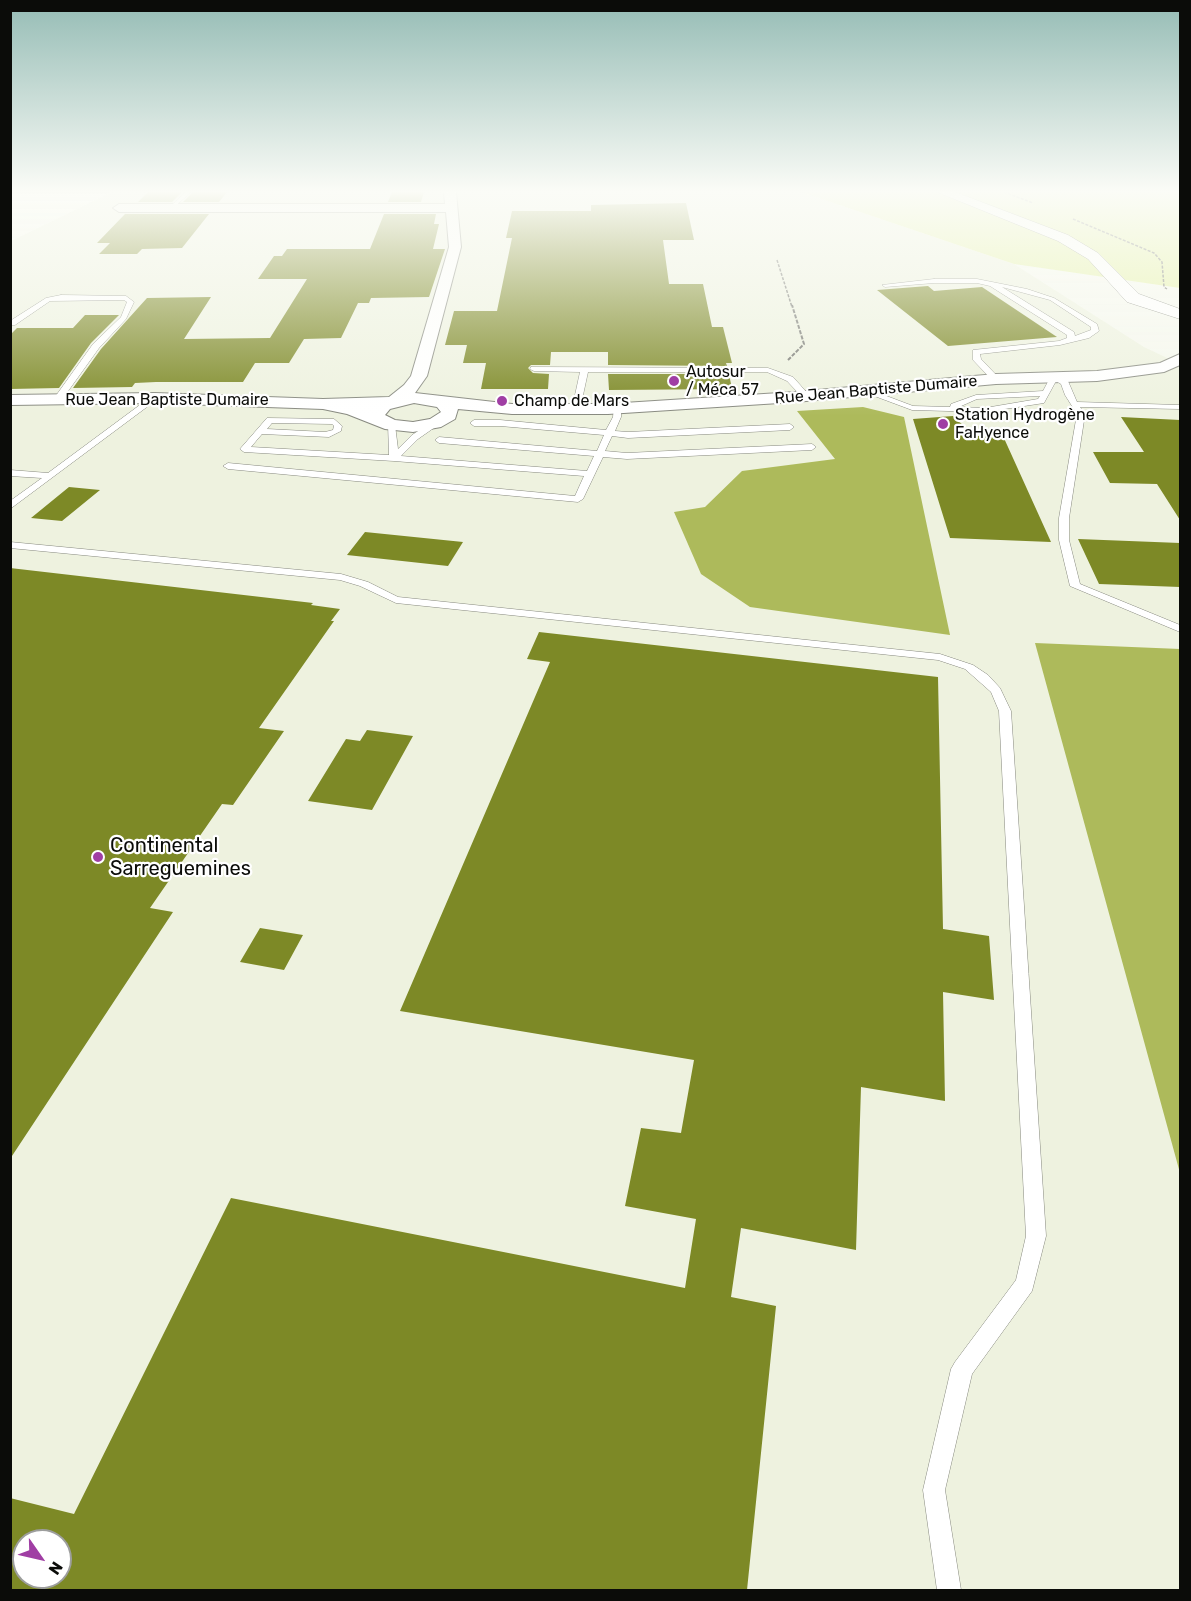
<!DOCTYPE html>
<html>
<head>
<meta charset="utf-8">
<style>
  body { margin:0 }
  #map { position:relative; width:1191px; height:1601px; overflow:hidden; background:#f6f8ee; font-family:Rubik,sans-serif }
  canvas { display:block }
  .frame { position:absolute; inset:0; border:12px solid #0b0c09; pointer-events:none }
  .north { position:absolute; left:12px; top:1529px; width:60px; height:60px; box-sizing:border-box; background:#fff; border:2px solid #9d9e9d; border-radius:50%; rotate:124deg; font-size:16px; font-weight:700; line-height:24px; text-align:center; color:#0b0c09 }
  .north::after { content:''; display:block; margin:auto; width:21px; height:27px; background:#a03ea4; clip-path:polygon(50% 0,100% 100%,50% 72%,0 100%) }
</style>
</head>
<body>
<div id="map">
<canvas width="1191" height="1601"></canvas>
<div class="frame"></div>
<div class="north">N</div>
</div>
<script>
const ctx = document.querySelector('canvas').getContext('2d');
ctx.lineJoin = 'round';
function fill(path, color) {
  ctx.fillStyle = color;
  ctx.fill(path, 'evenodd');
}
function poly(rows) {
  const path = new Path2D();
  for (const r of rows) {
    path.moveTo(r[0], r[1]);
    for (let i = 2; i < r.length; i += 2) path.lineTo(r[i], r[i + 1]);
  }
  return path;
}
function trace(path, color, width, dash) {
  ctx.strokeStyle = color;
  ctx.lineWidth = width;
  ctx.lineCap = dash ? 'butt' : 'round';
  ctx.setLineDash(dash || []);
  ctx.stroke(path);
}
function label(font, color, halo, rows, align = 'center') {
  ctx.font = font + ' Rubik,sans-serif';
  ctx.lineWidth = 4.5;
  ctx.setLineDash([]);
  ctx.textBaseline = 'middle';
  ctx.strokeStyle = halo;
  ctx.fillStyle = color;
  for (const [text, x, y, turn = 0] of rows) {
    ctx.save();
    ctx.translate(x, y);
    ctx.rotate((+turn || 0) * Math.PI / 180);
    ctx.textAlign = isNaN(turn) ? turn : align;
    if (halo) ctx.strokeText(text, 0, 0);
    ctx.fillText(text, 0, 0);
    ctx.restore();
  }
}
fill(poly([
  [112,192,801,192,1014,264,1144,347,1180,364,1180,1590,11,1590,11,241],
  [24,1541,60,1541,60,1577,24,1577]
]), '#eef2df');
fill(poly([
  [801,192,1180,192,1180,288,1014,264]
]), '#e4f1a4');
fill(poly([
  [863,407,904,417,950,635,750,607,701,574,674,512,705,507,742,471,835,459,797,411],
  [1035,643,1180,649,1180,1173]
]), '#adba5b');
fill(poly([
  [148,192,182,192,172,202,138,202],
  [193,192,227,192,219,202,183,202],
  [392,192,424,192,421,202,388,202],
  [686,203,694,240,663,240,669,284,703,284,712,327,723,327,732,363,726,363,727,366,608,365,608,352,551,352,550,365,531,365,528,368,533,373,549,374,548,389,481,389,486,363,463,363,467,345,445,345,454,311,497,311,512,238,506,238,512,211,591,211,591,205],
  [125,214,209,214,182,248,142,249,137,254,99,254,110,243,97,243],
  [384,214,436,214,434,224,439,224,433,249,445,249,429,297,371,298,369,303,358,303,341,338,304,339,289,363,255,363,243,382,156,382,135,383,132,387,73,388,101,349,147,298,211,297,184,339,270,338,307,279,258,279,274,256,282,256,287,249,370,249],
  [928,286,934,291,982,287,1057,337,948,346,877,290],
  [85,315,119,315,91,343,59,388,10,389,10,335,17,328,73,328],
  [608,374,729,374,732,389,609,390],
  [953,416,975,436,1003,436,1051,542,950,538,913,419],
  [1121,417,1180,420,1180,520,1157,484,1110,483,1093,452,1144,452],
  [69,487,100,490,62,521,31,518],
  [365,532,463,542,448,566,347,555],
  [1078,539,1180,543,1180,587,1099,584],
  [10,568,313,603,311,605,340,609,331,621,334,621,259,728,284,731,233,805,222,804,150,908,173,912,10,1159],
  [539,632,938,677,943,929,989,936,994,1000,943,992,945,1101,861,1087,856,1250,741,1228,731,1297,776,1306,747,1590,10,1590,10,1498,74,1514,231,1198,685,1288,696,1219,625,1206,641,1128,681,1133,694,1060,400,1011,550,662,527,659],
  [24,1541,60,1541,60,1577,24,1577],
  [367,730,413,736,372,810,308,801,346,739,360,741],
  [260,928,303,935,284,970,240,962]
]), '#7d8926');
const lane = poly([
  [185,192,191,192,172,209,168,209,185,192],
  [934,279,977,279,1027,289,1054,298,1097,324,1099,331,1089,338,1060,345,980,354,981,359,1000,379,993,381,973,360,973,350,1059,341,1067,338,1067,335,990,286,977,283,934,283,885,287,882,285,934,279],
  [1002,287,1050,300,1091,327,1091,330,1075,336,1074,332,1002,287],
  [61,295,126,296,134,302,126,319,99,348,61,401,58,401,54,399,55,397,93,344,121,317,127,302,124,300,50,301,15,325,10,325,10,321,46,298,61,295],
  [531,367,768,368,793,377,810,396,803,398,787,381,767,372,588,372,580,409,576,411,572,409,580,372,534,371,530,369,531,367],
  [1052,374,1058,374,1068,381,1077,402,1180,405,1180,409,1080,407,1085,414,1069,518,1069,540,1080,584,1180,625,1180,632,1070,586,1059,540,1059,518,1077,414,1065,395,1061,384,1056,381,1044,403,985,412,912,410,861,391,868,389,913,406,950,407,951,404,976,395,1043,391,1052,374],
  [1040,396,1038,399,985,408,959,407,977,399,1040,396],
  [152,396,159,398,10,509,10,501,42,478,10,476,10,470,48,473,152,396],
  [614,407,621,409,621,417,615,431,628,432,790,424,794,427,790,430,628,438,612,436,605,451,627,453,812,444,816,447,812,450,627,459,603,457,583,499,578,502,228,469,223,466,228,463,575,496,584,476,394,461,244,452,240,449,267,418,334,419,342,426,341,431,329,437,262,434,251,447,389,455,388,423,395,425,398,449,412,435,435,420,439,423,438,425,418,439,401,456,587,471,594,456,439,443,435,440,439,437,597,451,604,435,500,426,474,426,470,423,474,420,500,420,606,430,613,417,614,407],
  [272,423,332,424,334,426,333,430,325,432,267,429,272,423],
  [10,542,341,574,368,582,398,597,940,654,973,665,988,675,1000,688,1011,711,1046,1236,1032,1291,972,1374,945,1490,961,1590,937,1590,923,1490,951,1369,955,1362,1016,1280,1026,1236,999,711,991,692,965,669,938,660,396,603,360,586,340,580,10,548,10,542]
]);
const street = poly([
  [444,192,456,192,461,247,427,376,415,393,512,404,608,404,795,392,996,374,1097,371,1160,363,1180,354,1180,365,1164,372,1097,381,996,384,795,402,608,414,512,414,458,409,455,419,441,427,413,432,385,429,347,414,323,409,155,403,10,405,10,395,155,393,323,399,389,397,404,385,411,376,449,247,446,212,119,212,113,208,119,204,445,204,444,192],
  [414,403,437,407,441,412,430,419,413,422,395,420,385,415,390,409,414,403]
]);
const primary = poly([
  [937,192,955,192,1068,235,1098,253,1139,294,1180,309,1180,319,1127,302,1088,259,1058,241,937,192]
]);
trace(lane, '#888a80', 1);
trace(street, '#888a80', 2);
trace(primary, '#888a80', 1);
trace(poly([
  [1004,192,1033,203],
  [1073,219,1154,253,1162,262,1164,287,1167,289],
  [777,260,792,307]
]), '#787973', 1.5, [3, 1.5]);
trace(poly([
  [788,360,804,344,792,305]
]), '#787973', 2, [4, 1.5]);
fill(lane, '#fff');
fill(street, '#fff');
fill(primary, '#fff');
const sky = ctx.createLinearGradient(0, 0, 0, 416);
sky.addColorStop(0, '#95bcb5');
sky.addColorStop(0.46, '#fbfcf7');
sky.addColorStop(1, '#fbfcf700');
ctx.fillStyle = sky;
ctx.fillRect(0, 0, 1191, 416);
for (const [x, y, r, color] of [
  [674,381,6,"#a03ea4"],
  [502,401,6,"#a03ea4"],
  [943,424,6,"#a03ea4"],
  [98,857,6,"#a03ea4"]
]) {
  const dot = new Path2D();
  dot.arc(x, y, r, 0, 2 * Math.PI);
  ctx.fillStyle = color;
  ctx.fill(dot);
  trace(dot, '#fff', 2);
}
label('16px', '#0b0c09', '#fff', [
  ["Autosur",686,372],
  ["/ Méca 57",686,390],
  ["Champ de Mars",514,401],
  ["Station Hydrogène",955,415],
  ["FaHyence",955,433]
], 'left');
label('16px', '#0b0c09', '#fff', [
  ["Rue Jean Baptiste Dumaire",876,390,-5],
  ["Rue Jean Baptiste Dumaire",167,400]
]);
label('20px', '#0b0c09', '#fff', [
  ["Continental",110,846],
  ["Sarreguemines",110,869]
], 'left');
</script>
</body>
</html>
